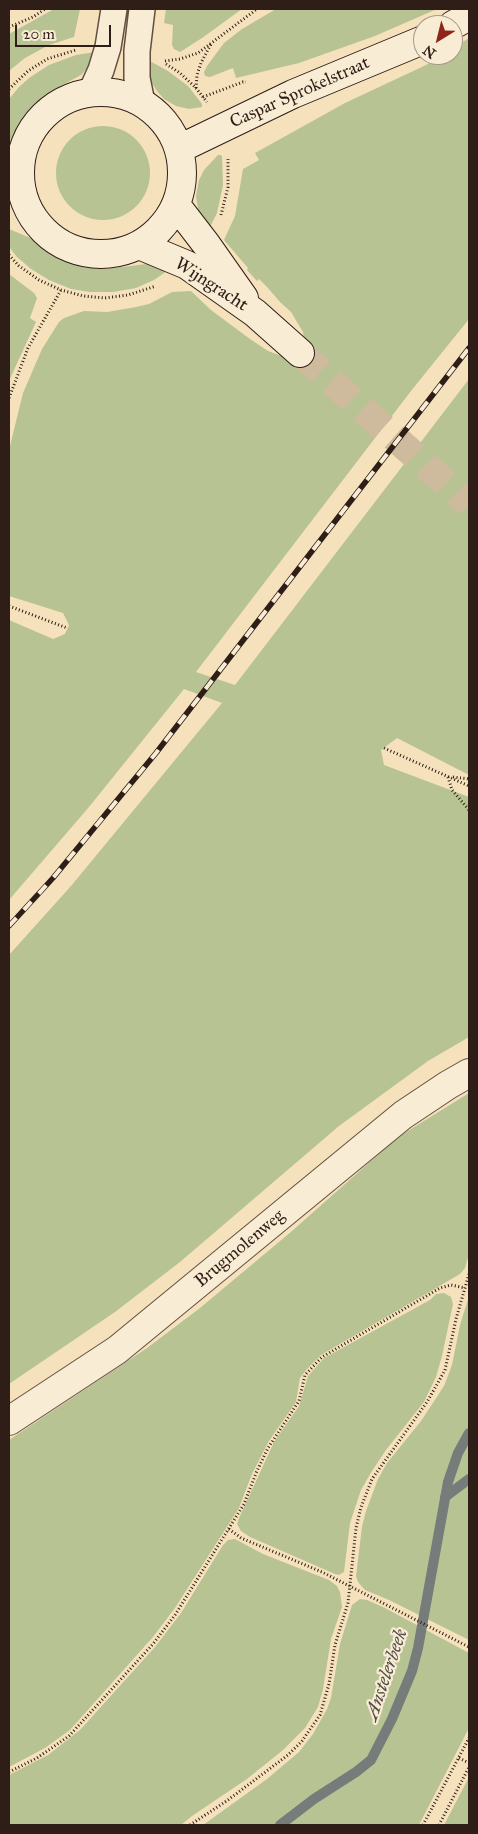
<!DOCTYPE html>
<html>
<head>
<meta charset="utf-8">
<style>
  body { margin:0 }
  #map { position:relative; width:478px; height:1834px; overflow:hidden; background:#f6e1bd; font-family:"IM FELL Great Primer",serif }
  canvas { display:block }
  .frame { position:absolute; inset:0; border:10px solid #2f1e17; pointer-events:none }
  .north { position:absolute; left:413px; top:15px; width:50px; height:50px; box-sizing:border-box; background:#f9ecd4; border:1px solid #a89a88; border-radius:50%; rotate:216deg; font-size:14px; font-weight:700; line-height:20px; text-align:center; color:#2f1e17 }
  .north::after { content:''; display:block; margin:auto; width:18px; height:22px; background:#8f2418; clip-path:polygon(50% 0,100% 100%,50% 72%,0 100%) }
  .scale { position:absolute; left:15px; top:25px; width:96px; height:22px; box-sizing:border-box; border:2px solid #2f1e17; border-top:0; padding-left:6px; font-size:15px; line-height:18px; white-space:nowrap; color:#2f1e17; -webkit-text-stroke:4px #f9ecd4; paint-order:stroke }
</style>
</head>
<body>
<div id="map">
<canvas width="478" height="1834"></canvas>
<div class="frame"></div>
<div class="north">N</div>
<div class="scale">20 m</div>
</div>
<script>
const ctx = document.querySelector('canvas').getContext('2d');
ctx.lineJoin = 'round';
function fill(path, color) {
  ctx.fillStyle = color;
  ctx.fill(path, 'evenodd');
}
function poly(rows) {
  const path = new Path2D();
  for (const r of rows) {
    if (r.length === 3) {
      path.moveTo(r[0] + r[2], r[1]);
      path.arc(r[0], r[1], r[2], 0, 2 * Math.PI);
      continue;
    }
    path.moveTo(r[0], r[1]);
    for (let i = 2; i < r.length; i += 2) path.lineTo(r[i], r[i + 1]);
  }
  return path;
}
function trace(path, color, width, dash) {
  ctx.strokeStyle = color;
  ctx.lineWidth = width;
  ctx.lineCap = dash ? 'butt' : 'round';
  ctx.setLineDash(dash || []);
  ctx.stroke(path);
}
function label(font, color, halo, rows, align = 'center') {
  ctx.font = font + ' "IM FELL Great Primer",serif';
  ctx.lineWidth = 4.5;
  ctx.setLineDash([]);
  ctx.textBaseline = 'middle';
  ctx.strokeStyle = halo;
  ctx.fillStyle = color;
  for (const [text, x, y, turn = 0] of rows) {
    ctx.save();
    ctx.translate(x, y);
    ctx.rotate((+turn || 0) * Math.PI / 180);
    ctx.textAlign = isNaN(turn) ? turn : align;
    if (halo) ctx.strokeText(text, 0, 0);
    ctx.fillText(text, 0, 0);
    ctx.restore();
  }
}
fill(poly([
  [54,9,80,9,74,37,49,45,25,58,9,71,9,34],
  [166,9,242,9,202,38,180,52,174,49,172,45,173,25,164,23],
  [276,9,437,9,375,36,299,63,236,78,233,68,210,77,205,76,204,72,207,66,224,43,242,29],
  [469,38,469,319,411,391,196,672,235,685,469,379,469,775,397,738,381,750,384,765,469,797,469,1037,428,1061,339,1126,180,1262,115,1312,9,1384,9,955,71,886,222,703,184,689,89,807,9,900,9,620,53,639,65,634,69,625,63,613,9,596,9,450,23,393,42,349,59,322,64,318,84,311,107,312,136,307,149,304,172,292,191,291,211,310,250,339,268,351,279,355,290,357,305,346,303,332,291,312,280,302,267,287,259,279,257,281,247,270,248,268,224,240,235,216,243,169,259,160,255,153,345,103,426,65,442,55,453,55,453,48],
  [95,52,94,61,81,75,55,89,35,105,17,129,9,147,9,99,19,87,29,78,49,65,76,55],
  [148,60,168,71,188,86,202,104,202,107,189,109,176,106,164,99,157,91,149,78],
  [103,173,47],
  [218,155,220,155,222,156,223,185,217,213,209,229,199,215,196,196,199,180,204,170],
  [9,229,33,239,56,256,82,267,107,269,146,264,170,269,154,280,136,288,113,292,90,292,71,289,49,280,31,269,17,257,9,247],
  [9,274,34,293,37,298,30,318,36,322,9,381],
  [469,1093,469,1254,465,1268,460,1274,321,1355,307,1369,300,1378,296,1402,269,1441,252,1474,239,1508,175,1608,153,1637,70,1730,45,1748,9,1767,9,1440,147,1348,200,1308,292,1231,398,1137],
  [444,1293,451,1297,453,1304,442,1356,436,1377,424,1402,386,1450,372,1471,361,1490,350,1523,344,1572,339,1575,335,1574,250,1537,241,1531,237,1524,239,1518,274,1442,299,1406,308,1376,324,1358,430,1300,436,1294],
  [469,1296,469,1640,389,1600,365,1590,358,1582,356,1576,362,1527,366,1511,378,1479,387,1463,421,1421,444,1386,452,1365,460,1325],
  [235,1539,263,1554,329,1580,337,1586,340,1592,342,1607,331,1639,323,1689,318,1707,305,1728,283,1750,247,1779,192,1816,181,1825,9,1825,9,1775,48,1755,80,1730,155,1647,181,1613,223,1545,228,1540],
  [360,1599,367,1600,385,1608,469,1653,469,1728,419,1825,203,1825,267,1779,299,1752,313,1734,327,1709,331,1698,340,1644,352,1605],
  [469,1777,469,1825,444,1825]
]), '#b8c394');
trace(poly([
  [445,1497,469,1479],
  [280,1825,314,1799,356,1772,371,1760,392,1719,412,1671,418,1648,448,1482,458,1453,469,1433]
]), '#757c7a', 10);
trace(poly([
  [300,353,469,504]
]), '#ceba9c', 28, [28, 14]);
const minor = poly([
  [91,92,101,70,108,47,114,9],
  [142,103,137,78,137,51,142,9]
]);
const tertiary = poly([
  [9,1421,117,1350,403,1115,448,1085,469,1073]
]);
const secondary = poly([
  [453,25,469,16],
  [101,173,81],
  [179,149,293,94,423,40],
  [176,205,206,244,244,298],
  [139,245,187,265,255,313,300,353]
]);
trace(minor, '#614f40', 28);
trace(tertiary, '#614f40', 30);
trace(secondary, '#2f1e17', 30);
trace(poly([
  [9,27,33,17,45,9],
  [165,61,180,59,198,53,257,9],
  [166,64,180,73,196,88,207,102],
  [196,88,197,75,201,63,211,44],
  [9,89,28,71,47,59,76,50],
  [203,97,243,82,246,82],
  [221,215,228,187,228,159],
  [9,255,19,266,39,280,61,290,83,296,105,298,128,295,156,286],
  [9,398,28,348,61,290],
  [9,606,67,628],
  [384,748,469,786],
  [448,777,452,790,469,810],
  [453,777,469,779],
  [229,1529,241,1538,322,1572,469,1647],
  [459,1758,469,1763],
  [9,1772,37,1758,69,1736,153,1644,175,1615,244,1504,256,1473,268,1448,299,1401,305,1375,322,1357,440,1288,451,1285,465,1288],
  [190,1825,228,1800,288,1755,302,1741,320,1715,329,1684,335,1645,348,1603,356,1528,361,1507,372,1479,427,1402,445,1370,456,1319,469,1274],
  [423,1825,469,1738],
  [439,1825,469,1767]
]), '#2f1e17', 3, [1, 2.5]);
trace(minor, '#f9ecd4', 25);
trace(tertiary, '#f9ecd4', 28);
trace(secondary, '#f9ecd4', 28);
const rail = poly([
  [9,926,53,878,156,753,469,348]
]);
trace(rail, '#2f1e17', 5.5);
trace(rail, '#f9ecd4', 4, [11]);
label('18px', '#2f1e17', '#f9ecd4', [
  ["Caspar Sprokelstraat",300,93,-24],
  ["Wijngracht",211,285,33],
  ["Brugmolenweg",240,1249,-40]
]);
label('italic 19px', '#524d49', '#f9ecd4', [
  ["Anstelerbeek",387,1675,-71]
]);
</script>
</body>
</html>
